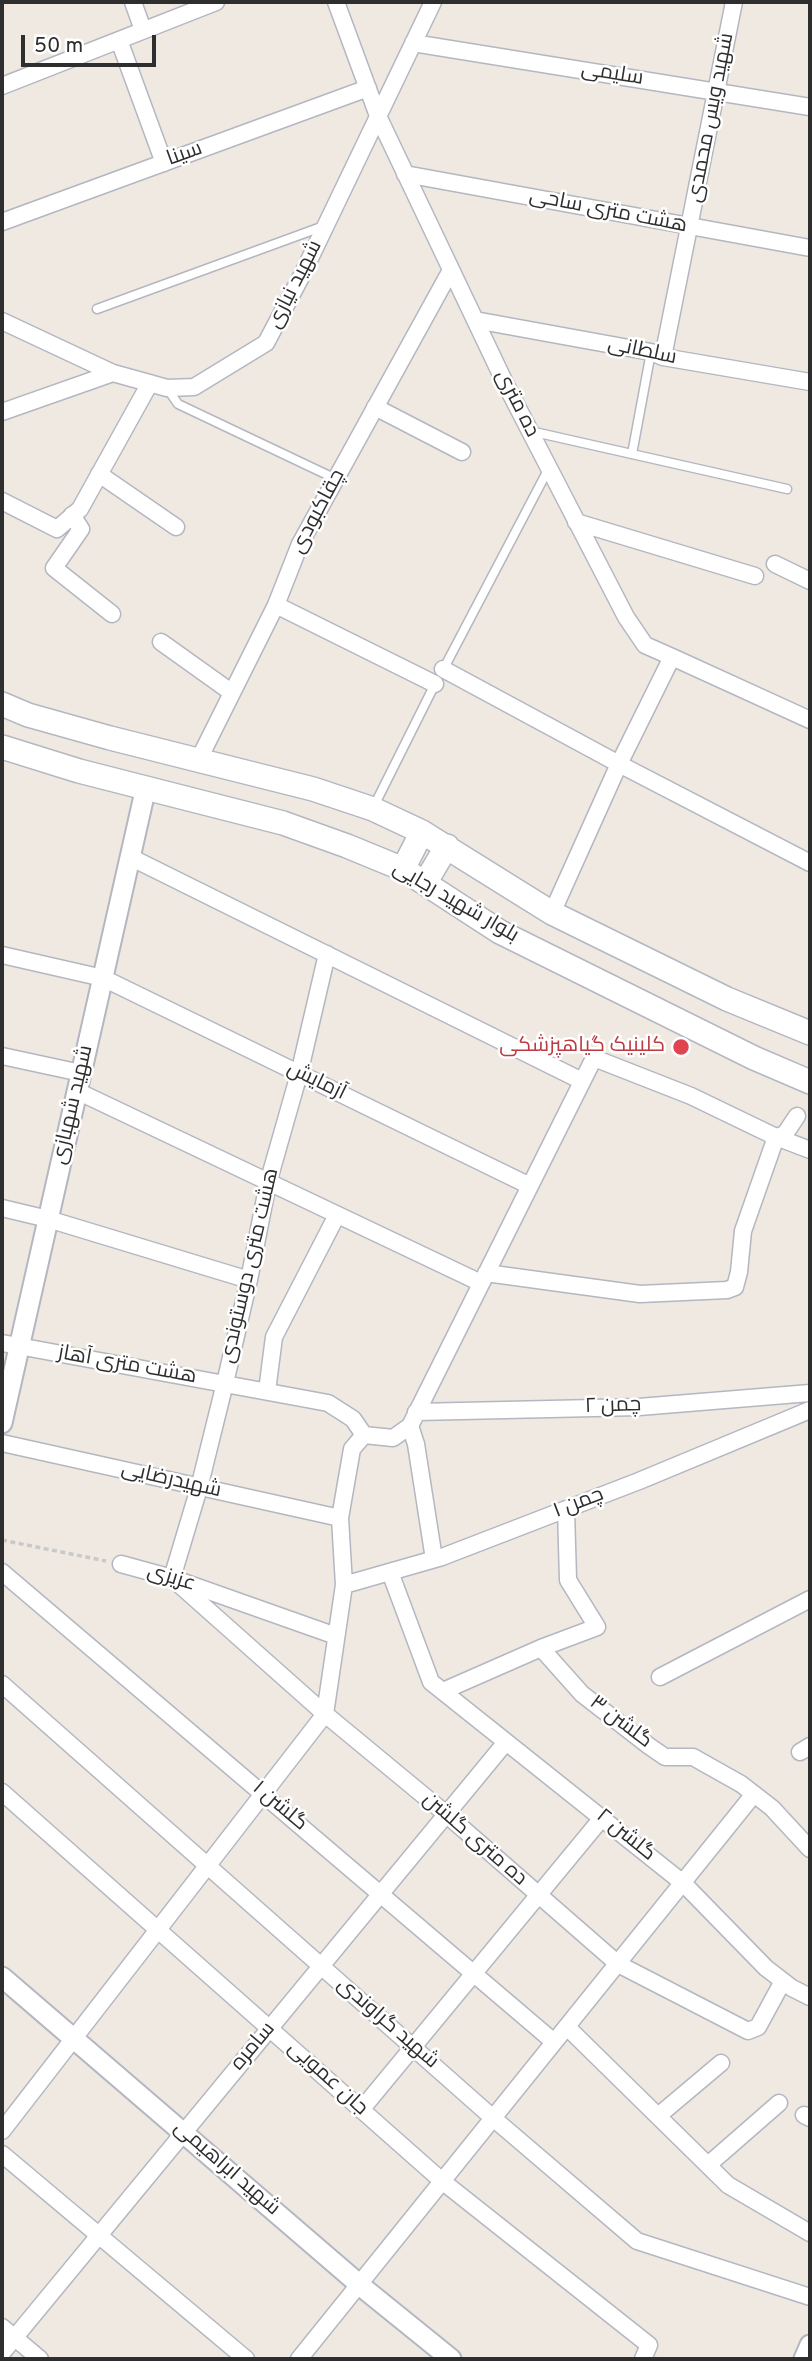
<!DOCTYPE html>
<html>
<head>
<meta charset="utf-8">
<style>
  body { margin:0 }
  #map { position:relative; width:812px; height:2361px; overflow:hidden; background:#efe9e1; font-family:Overpass,sans-serif }
  canvas { display:block }
  .frame { position:absolute; inset:0; border:4px solid #2e2e2e; pointer-events:none }
  .scale { position:absolute; left:21px; top:35px; width:135px; height:32px; box-sizing:border-box; border:4px solid #2e2e2e; border-top:0; padding-left:9px; font-size:21px; line-height:24px; white-space:nowrap; color:#2e2e2e; -webkit-text-stroke:5px #fff; paint-order:stroke }
</style>
</head>
<body>
<div id="map">
<canvas width="812" height="2361"></canvas>
<div class="frame"></div>
<div class="scale">50 m</div>
</div>
<script>
const ctx = document.querySelector('canvas').getContext('2d');
ctx.lineJoin = 'round';
function poly(rows) {
  const path = new Path2D();
  for (const r of rows) {
    path.moveTo(r[0], r[1]);
    for (let i = 2; i < r.length; i += 2) path.lineTo(r[i], r[i + 1]);
  }
  return path;
}
function trace(path, color, width, dash) {
  ctx.strokeStyle = color;
  ctx.lineWidth = width;
  ctx.lineCap = dash ? 'butt' : 'round';
  ctx.setLineDash(dash || []);
  ctx.stroke(path);
}
function label(font, color, halo, rows, align = 'center') {
  ctx.font = font + ' Overpass,Cairo,sans-serif';
  ctx.lineWidth = 5;
  ctx.setLineDash([]);
  ctx.textBaseline = 'middle';
  ctx.strokeStyle = halo;
  ctx.fillStyle = color;
  for (const [text, x, y, turn = 0] of rows) {
    ctx.save();
    ctx.translate(x, y);
    ctx.rotate((+turn || 0) * Math.PI / 180);
    ctx.textAlign = isNaN(turn) ? turn : align;
    if (halo) ctx.strokeText(text, 0, 0);
    ctx.fillText(text, 0, 0);
    ctx.restore();
  }
}
const service = poly([
  [97,309,324,226],
  [167,388,178,404,336,479],
  [530,431,787,489],
  [632,454,651,352],
  [443,670,549,468],
  [373,808,436,682]
]);
const minor = poly([
  [133,2,143,30],
  [336,2,378,116,505,383,626,617,645,645,672,657,619,764,552,913],
  [119,40,164,163],
  [413,43,810,107],
  [2,86,216,2],
  [405,174,810,248],
  [2,222,368,88],
  [475,320,651,352,663,357,810,382],
  [2,321,113,373,167,388,194,387,266,343,302,275,433,2],
  [663,357,734,2],
  [375,407,462,452],
  [2,412,113,373],
  [99,474,176,527],
  [2,501,57,529,80,509,150,383],
  [72,515,81,529,54,568,112,614],
  [576,522,755,576],
  [775,564,810,581],
  [276,605,435,684],
  [161,642,231,692],
  [672,657,810,720],
  [443,669,619,764,810,863],
  [199,759,276,605,300,544,451,270],
  [130,857,582,1081],
  [327,954,299,1074,268,1183,249,1280,225,1383,199,1488,172,1578,325,1714,446,1814,618,1964,748,2031,758,2027,783,1981],
  [2,955,103,978,530,1186],
  [2,1056,81,1073],
  [77,1091,481,1283],
  [2,1208,48,1219,249,1280],
  [486,1273,640,1294,727,1290,735,1287,739,1272,743,1231,776,1137,810,1150],
  [2,1343,328,1403,353,1419,364,1435],
  [267,1391,274,1337,337,1215],
  [416,1412,639,1407,810,1393],
  [410,1426,416,1444,434,1559],
  [2,1443,340,1518],
  [121,1564,172,1578,336,1636],
  [2,1572,554,2042],
  [390,1572,431,1682,683,1883,766,1968,792,1988,810,1997],
  [344,1585,442,1557,639,1481,810,1410],
  [541,1648,582,1694,649,1746,665,1757,693,1757,741,1784,772,1808,810,1849],
  [660,1677,810,1599],
  [2,1684,493,2118,637,2241,810,2297],
  [443,1691,541,1648,597,1627,568,1580,566,1509],
  [800,1752,810,1746],
  [2,1792,442,2181,649,2345,643,2359],
  [567,2027,728,2185,810,2233],
  [361,2110,602,1818],
  [804,2115,810,2118],
  [658,2116,721,2063],
  [2,2131,325,1714,344,1585,340,1518,352,1449,364,1435,393,1438,410,1426,594,1058,691,1096,776,1137,785,1134,797,1116],
  [2,2154,246,2359],
  [708,2165,779,2103],
  [2,2327,40,2359],
  [2,2353,506,1742],
  [299,2359,754,1794]
]);
const tertiary = poly([
  [2,1423,146,787],
  [2,1977,367,2291,451,2359],
  [804,2359,810,2345]
]);
const secondary = poly([
  [2,704,28,715,110,738,313,789,373,809,422,832,552,913,727,999,810,1033],
  [2,747,79,771,283,823,347,846,403,869,500,932,754,1058,810,1082],
  [403,869,422,832],
  [425,883,447,846]
]);
trace(service, '#b4b7c1', 11);
trace(minor, '#b4b7c1', 19);
trace(tertiary, '#b4b7c1', 23);
trace(secondary, '#b4b7c1', 26);
trace(poly([
  [2,1540,106,1561]
]), '#c9c9c9', 3.5, [5, 3.5]);
trace(service, '#fff', 8);
trace(minor, '#fff', 16);
trace(tertiary, '#fff', 19);
trace(secondary, '#fff', 23);
for (const [x, y, r, color] of [
  [681,1047,9,"#e0444e"]
]) {
  const dot = new Path2D();
  dot.arc(x, y, r, 0, 2 * Math.PI);
  ctx.fillStyle = color;
  ctx.fill(dot);
  trace(dot, '#fff', 2.5);
}
label('21px', '#2e2e2e', '#fff', [
  ["سلیمی",612,75,9],
  ["شهید ویس محمدی",712,118,-79],
  ["سینا",185,155,-20],
  ["هشت متری ساحی",608,212,11],
  ["شهید نیازی",296,285,-63],
  ["سلطانی",642,352,12],
  ["ده متری",516,404,63],
  ["چقاکبودی",319,512,-62],
  ["بلوار شهید رجایی",455,903,30],
  ["آزمایش",316,1082,26],
  ["شهید شهبازی",74,1105,-77],
  ["هشت متری دوستوندی",251,1266,-77],
  ["هشت متری آهاز",127,1366,10],
  ["چمن ۲",613,1407,-2],
  ["شهیدرضایی",171,1481,13],
  ["چمن ۱",579,1504,-21],
  ["عزیزی",171,1579,17],
  ["گلشن ۳",620,1723,37],
  ["گلشن ۱",279,1807,40],
  ["گلشن ۲",625,1836,39],
  ["ده متری گلشن",474,1840,41],
  ["شهید گراوندی",387,2024,41],
  ["سامره",254,2047,-50],
  ["جان عمویی",327,2079,42],
  ["شهید ابراهیمی",226,2169,41]
]);
label('21px', '#be3a42', '#fff', [
  ["کلینیک گیاهپزشکی",665,1047]
], 'right');
</script>
</body>
</html>
